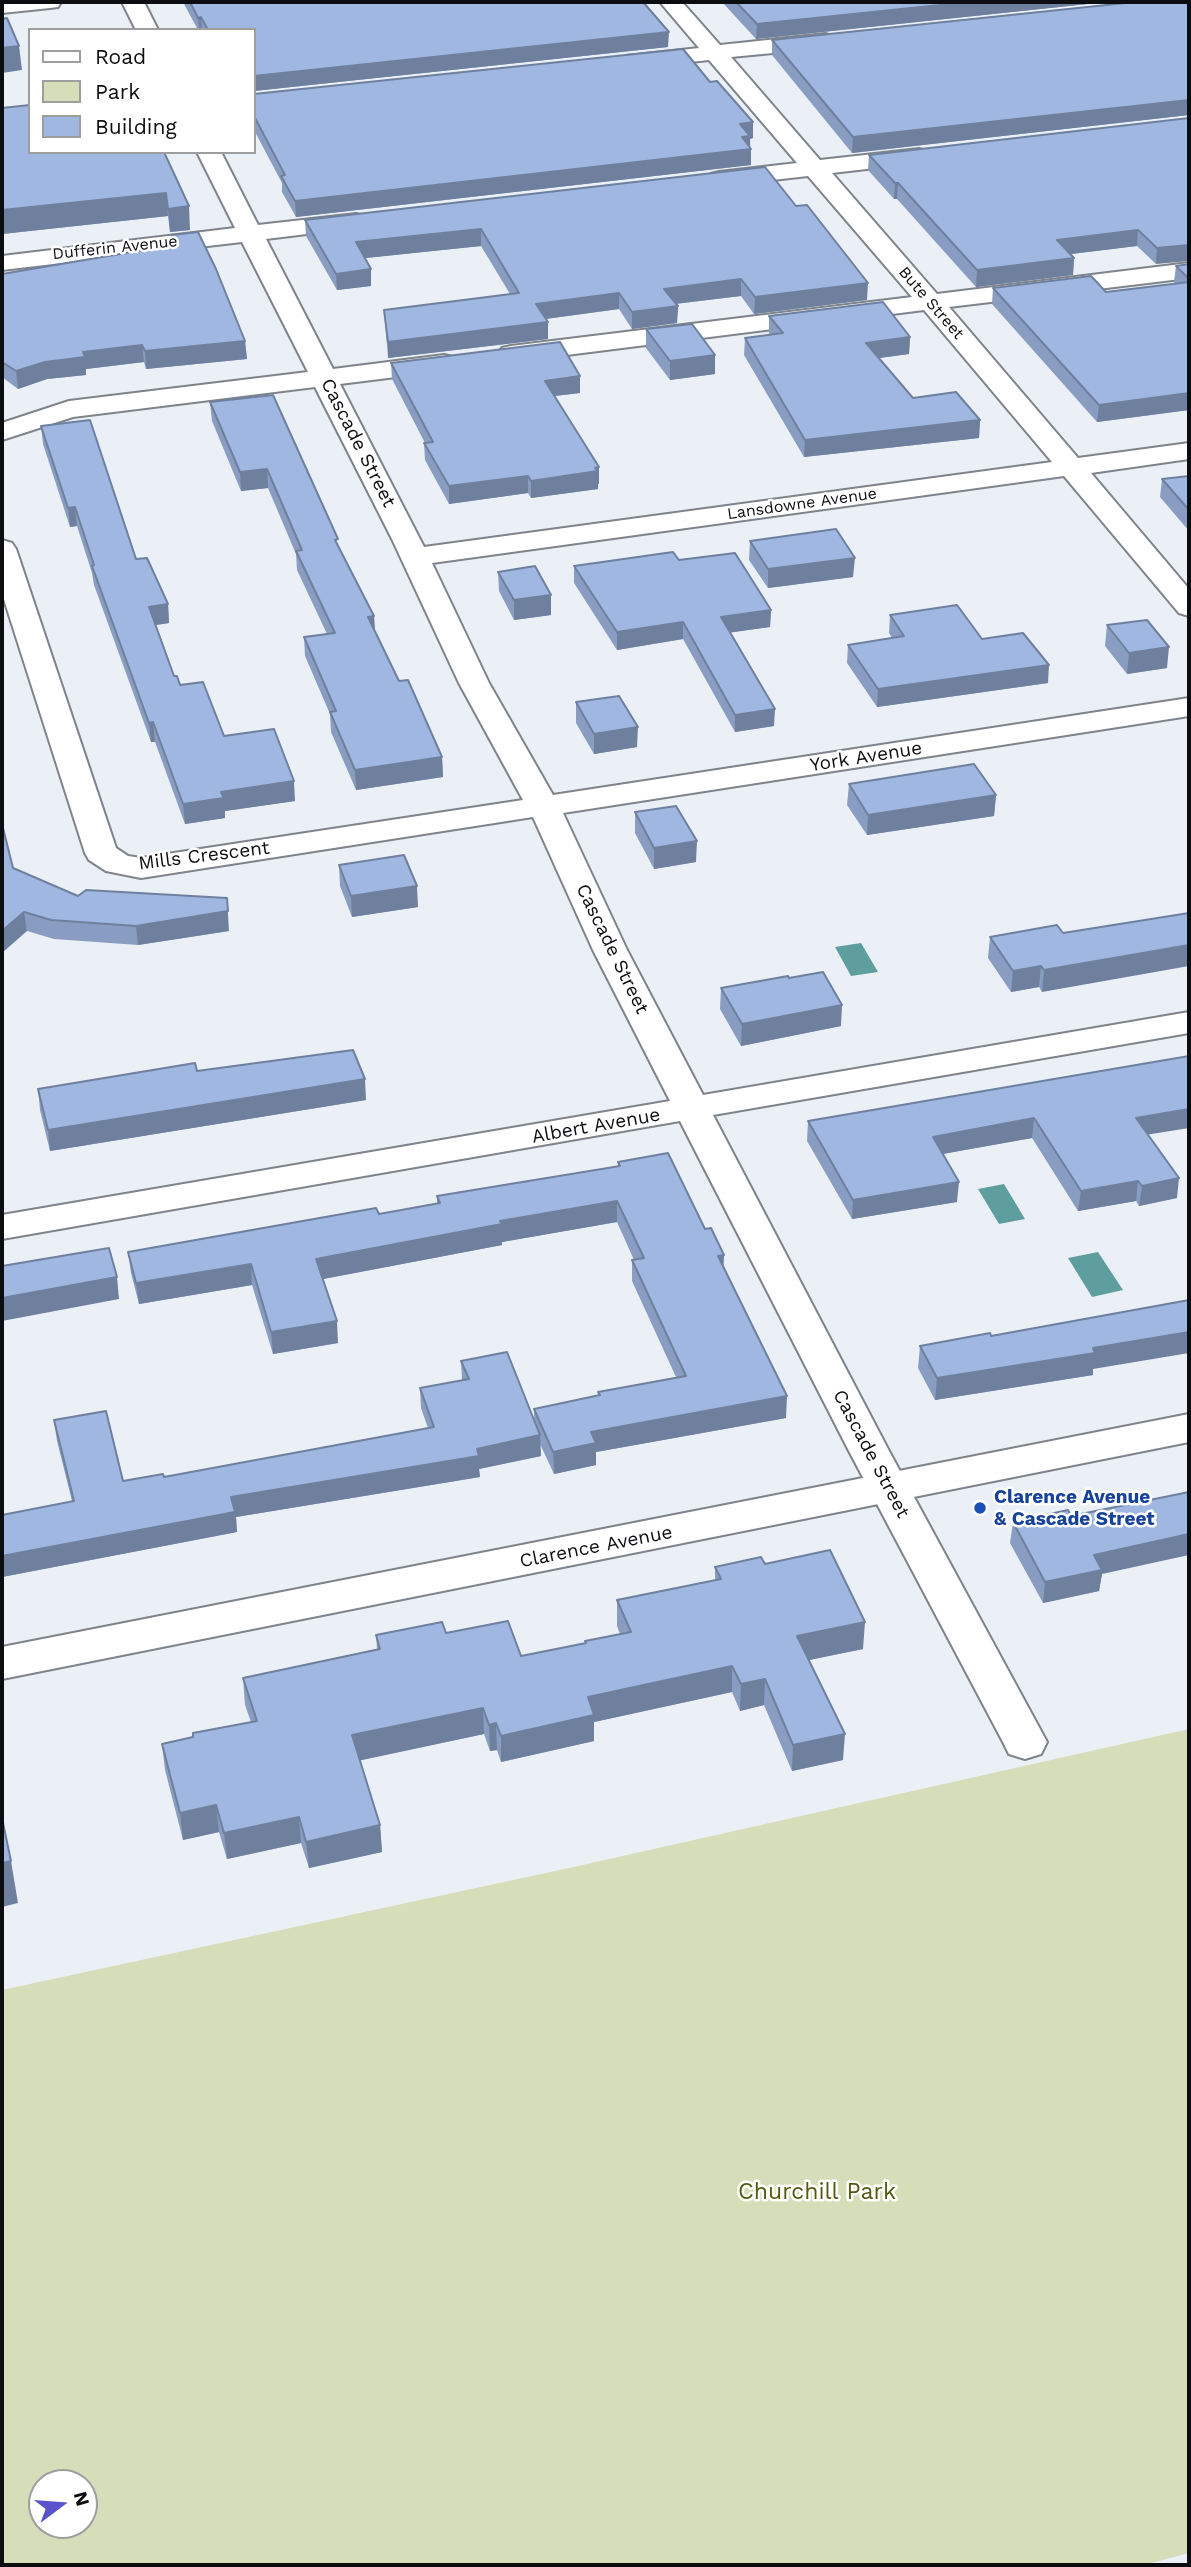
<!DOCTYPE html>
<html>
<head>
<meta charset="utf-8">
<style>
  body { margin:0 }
  #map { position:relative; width:1191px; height:2567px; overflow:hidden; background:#ebf0f7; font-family:"Work Sans",sans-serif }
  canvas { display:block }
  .frame { position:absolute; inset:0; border:4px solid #0c0d10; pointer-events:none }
  .legend { position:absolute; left:28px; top:28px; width:228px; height:126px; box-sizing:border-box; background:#fff; border:2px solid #9e9e9f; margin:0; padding:9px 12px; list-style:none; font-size:21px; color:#0c0d10 }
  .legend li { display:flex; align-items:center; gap:14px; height:35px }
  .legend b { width:35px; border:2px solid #9e9e9f }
  .north { position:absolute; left:28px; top:2469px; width:70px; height:70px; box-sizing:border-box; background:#fff; border:2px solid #9e9e9f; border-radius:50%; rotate:74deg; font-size:19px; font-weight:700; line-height:28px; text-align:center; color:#0c0d10 }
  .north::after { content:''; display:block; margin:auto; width:24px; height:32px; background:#5a54cc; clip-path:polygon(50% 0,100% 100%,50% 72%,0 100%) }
</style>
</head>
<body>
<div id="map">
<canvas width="1191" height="2567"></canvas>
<div class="frame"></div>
<ul class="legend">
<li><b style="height:9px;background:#fff"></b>Road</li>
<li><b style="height:19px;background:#d6ddb9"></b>Park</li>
<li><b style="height:19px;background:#9fb7e1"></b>Building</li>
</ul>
<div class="north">N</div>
</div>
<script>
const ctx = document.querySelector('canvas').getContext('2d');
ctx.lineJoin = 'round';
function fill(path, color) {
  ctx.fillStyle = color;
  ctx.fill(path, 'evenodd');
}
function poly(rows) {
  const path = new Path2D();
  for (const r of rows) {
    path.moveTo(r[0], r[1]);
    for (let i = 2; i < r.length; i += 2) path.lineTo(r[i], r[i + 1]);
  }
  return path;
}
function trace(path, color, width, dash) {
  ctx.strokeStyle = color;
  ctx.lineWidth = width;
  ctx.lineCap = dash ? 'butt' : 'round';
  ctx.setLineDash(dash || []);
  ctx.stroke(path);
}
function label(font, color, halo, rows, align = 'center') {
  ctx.font = font + ' "Work Sans",sans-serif';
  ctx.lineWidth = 5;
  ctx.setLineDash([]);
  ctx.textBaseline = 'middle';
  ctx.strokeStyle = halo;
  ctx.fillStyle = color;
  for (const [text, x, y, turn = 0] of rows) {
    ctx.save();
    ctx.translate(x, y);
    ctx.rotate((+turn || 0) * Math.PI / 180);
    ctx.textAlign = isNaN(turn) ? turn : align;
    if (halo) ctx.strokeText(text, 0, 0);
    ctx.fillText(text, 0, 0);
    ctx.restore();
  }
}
fill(poly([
  [1189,1729,1189,2553,1144,2565,2,2565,2,1990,569,1868],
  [42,2483,84,2483,84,2525,42,2525]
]), '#d6ddb9');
fill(poly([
  [861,943,878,972,851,976,835,947],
  [1004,1184,1025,1219,999,1224,978,1189],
  [1098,1252,1123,1290,1092,1297,1068,1258]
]), '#5f9e9f');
const minor = poly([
  [2,2,61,2,58,7,50,8,2,13,2,2],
  [122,2,144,2,158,30,136,30,122,2],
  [660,2,682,2,720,45,825,34,833,36,836,41,833,46,825,48,731,57,820,160,919,149,927,151,931,156,927,161,919,163,832,173,937,294,1189,263,1189,278,949,307,1078,458,1189,443,1189,459,1091,473,1189,589,1189,616,1179,613,1064,476,432,563,489,683,553,795,1189,698,1189,716,563,813,627,950,703,1095,1189,1012,1189,1033,713,1115,889,1451,1047,1742,1041,1754,1025,1759,1009,1754,1003,1742,849,1451,680,1121,2,1239,2,1215,670,1101,593,950,533,817,141,878,106,871,89,860,85,853,2,593,2,540,12,543,16,549,116,848,128,856,141,858,523,800,459,683,392,539,315,387,73,417,2,440,2,423,69,401,308,372,242,242,2,270,2,256,235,228,197,152,221,152,258,225,356,214,365,216,368,221,365,226,356,228,266,239,333,369,444,355,453,357,457,363,453,369,444,371,340,384,424,547,1052,462,924,310,511,362,502,360,498,354,502,348,511,346,912,297,808,176,719,186,711,184,707,179,711,174,719,172,797,163,709,60,634,68,626,66,623,61,626,56,699,48,660,2]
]);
const major = poly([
  [1189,1414,1189,1442,2,1679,2,1647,1189,1414]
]);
trace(minor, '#7f838a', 4);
trace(major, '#7f838a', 4);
fill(minor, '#fff');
fill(major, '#fff');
fill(poly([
  [183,2,643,2,668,47,254,91,254,30,198,30],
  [722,2,1107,2,756,39],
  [1189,2,1189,115,852,153,772,55,772,40],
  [710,82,753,122,753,138,750,139,751,165,296,217,282,192,282,183,254,130,254,94],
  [2,108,164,152,190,230,170,232,168,216,2,234],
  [1189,118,1156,264,1137,246,1070,254,1074,258,1073,275,976,287,897,199,894,199,868,170,869,155],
  [765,167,867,300,754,314,741,296,676,304,678,306,677,323,632,329,619,309,546,319,548,322,548,339,388,358,384,310,510,294,481,246,364,258,371,269,371,286,337,290,306,236,305,220],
  [1189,264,1189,410,1097,422,992,304,993,288,1106,292,1175,284,1174,282,1176,266],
  [2,274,245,341,247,359,146,369,144,362,86,369,86,375,47,379,18,389,2,377],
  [769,316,910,337,909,354,879,358,913,398,980,420,979,438,804,457,744,355,745,338,770,335,769,333],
  [646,329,715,355,715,374,670,380,646,348],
  [391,363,580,376,580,393,555,396,599,484,598,484,598,489,531,498,528,493,449,504,425,460,424,443,425,443,392,379],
  [210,402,338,546,374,616,375,631,399,681,442,757,443,777,356,790,331,732,330,714,305,656,304,637,327,634,297,570,296,554,268,488,241,491,212,421],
  [41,426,168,604,169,623,155,625,174,676,224,736,295,801,225,811,225,818,185,824,155,742,151,742,94,585,92,573,77,526,70,527,43,444],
  [1189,476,1189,531,1160,497,1162,479],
  [750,541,853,577,768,588,749,560],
  [679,560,771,610,770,627,730,632,774,726,735,732,683,639,617,650,574,583,574,566],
  [498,572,551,595,551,615,514,620,499,591],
  [890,615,982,639,1048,683,877,707,847,663,848,645,892,638,889,633],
  [1107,625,1167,668,1127,674,1105,646],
  [576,702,637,747,594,754,576,723],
  [849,784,996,795,994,816,867,835,847,805],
  [635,812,696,862,654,869,635,833],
  [339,865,418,907,352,917,340,886],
  [13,868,78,896,229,931,138,945,54,939,27,931],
  [1063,933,1042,992,1039,987,1011,992,988,958,990,937],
  [721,988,841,1026,741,1046,720,1009],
  [1163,1061,1148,1135,1177,1198,1139,1206,1136,1201,1078,1211,1032,1138,943,1154,957,1202,852,1219,807,1141,808,1121],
  [197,1071,366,1100,50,1151,40,1110,38,1089],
  [618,1162,705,1229,724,1255,723,1267,786,1418,596,1452,596,1465,554,1474,540,1444,541,1456,479,1469,480,1477,236,1517,237,1532,2,1577,2,1515,72,1501,57,1441,54,1420,123,1481,164,1477,428,1428,421,1408,420,1388,462,1380,461,1361,534,1420,534,1409,598,1396,598,1392,676,1377,632,1281,632,1260,634,1260,617,1222,502,1242,502,1245,323,1279,338,1343,273,1354,252,1285,139,1304,131,1273,128,1252,379,1214,437,1203,437,1196,618,1166],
  [991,1336,1093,1369,1093,1375,935,1400,918,1368,920,1346],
  [1013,1522,1102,1574,1099,1591,1043,1603,1010,1543],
  [765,1564,863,1649,808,1660,843,1760,792,1771,764,1705,740,1711,732,1692,594,1722,594,1741,501,1762,497,1750,490,1751,484,1734,360,1760,380,1825,382,1852,309,1868,301,1843,227,1859,219,1832,183,1840,165,1770,162,1744,193,1737,251,1722,245,1705,243,1678,377,1649,376,1635,446,1633,521,1656,585,1644,585,1641,620,1634,617,1626,617,1600,715,1580,715,1567]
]), '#899dc2');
fill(poly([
  [969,2,1107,2,756,39,757,24],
  [201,17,202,30,199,30,198,18],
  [669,32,668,47,254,91,254,76],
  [19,46,22,70,2,73,2,48],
  [1189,100,1189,115,852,153,853,137],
  [753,122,753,138,750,139,750,149,751,149,751,165,296,217,295,201],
  [895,183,898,183,897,199,894,199],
  [166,193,168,216,2,234,2,210],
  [189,206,190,230,170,232,168,209],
  [481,229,481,246,357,259,356,242],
  [1138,230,1137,246,1055,256,1057,240],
  [1189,245,1189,261,1156,264,1157,248],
  [1074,258,1073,275,976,287,977,270],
  [371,269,371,286,337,290,336,274],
  [741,279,741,296,664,305,664,289],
  [868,283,867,300,754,314,755,297],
  [619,293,619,309,537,320,536,304],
  [678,306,677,323,632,329,632,312],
  [548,322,548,339,388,358,388,342],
  [910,337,909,354,865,360,866,343],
  [245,341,247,359,146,369,145,351],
  [142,345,144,362,86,369,86,375,47,379,18,389,16,371,45,362,83,352],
  [715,355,715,374,670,380,670,361],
  [580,376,580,393,545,397,545,381],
  [1189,393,1189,410,1097,422,1099,405],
  [980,420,979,438,804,457,805,440],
  [599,467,599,484,598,484,598,489,531,498,531,481],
  [267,469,268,488,241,491,240,472],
  [528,476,528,493,449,504,449,486],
  [75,507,77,526,70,527,68,508],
  [855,558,853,577,768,588,768,569],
  [551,595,551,615,514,620,514,600],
  [168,604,169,623,150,626,149,607],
  [771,610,770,627,721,634,721,617],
  [374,616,375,635,368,617],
  [683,622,683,639,617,650,617,632],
  [1169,647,1167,668,1127,674,1129,653],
  [1049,665,1048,683,877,707,878,689],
  [775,709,774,726,735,732,735,715],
  [153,722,155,742,151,742,149,723],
  [638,727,637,747,594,754,594,734],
  [442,757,443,777,356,790,355,770],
  [294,781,295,801,225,811,225,818,185,824,183,804,221,792],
  [996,795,994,816,867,835,868,815],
  [697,841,696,862,654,869,654,848],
  [417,886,418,907,352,917,351,896],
  [227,898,229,931,138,945,136,926],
  [24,912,27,931,2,953,2,931],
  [1189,945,1189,966,1042,992,1044,970],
  [1041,966,1039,987,1011,992,1013,971],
  [842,1005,841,1026,741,1046,742,1024],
  [365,1079,366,1100,50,1151,48,1130],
  [1189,1109,1189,1128,1133,1137,1136,1118],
  [1034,1118,1032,1138,931,1156,933,1137],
  [1179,1178,1177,1198,1139,1206,1142,1186],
  [1138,1181,1136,1201,1078,1211,1081,1191],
  [959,1182,957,1202,852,1219,853,1200],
  [617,1201,617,1222,502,1242,502,1245,318,1280,316,1259,500,1221],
  [724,1255,723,1276,718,1256],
  [251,1264,252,1285,139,1304,136,1283],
  [117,1277,119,1299,2,1321,2,1298],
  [337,1321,338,1343,273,1354,271,1332],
  [1189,1332,1189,1353,1093,1369,1093,1375,935,1400,937,1378,1093,1348],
  [787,1396,786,1418,596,1452,596,1465,554,1474,553,1452,591,1432],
  [540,1435,541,1456,479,1469,480,1477,236,1517,237,1532,2,1577,2,1556,231,1497],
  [1189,1534,1189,1555,1102,1574,1099,1591,1043,1603,1045,1582,1094,1555],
  [865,1622,863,1649,795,1663,797,1636],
  [732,1666,732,1692,594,1722,594,1741,501,1762,501,1736,588,1697],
  [765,1679,764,1705,740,1711,741,1684],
  [483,1708,484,1734,353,1762,352,1735],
  [496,1723,497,1750,490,1751,489,1725],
  [845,1734,843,1760,792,1771,793,1745],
  [216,1805,219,1832,183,1840,180,1813],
  [299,1817,301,1843,227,1859,224,1833],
  [380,1825,382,1852,309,1868,306,1842],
  [11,1861,18,1903,2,1907,2,1863]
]), '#6f809e');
const building = poly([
  [190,2,643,2,669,32,254,76,254,30,208,30,201,17,198,18,190,2],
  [736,2,969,2,757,24,736,2],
  [1135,2,1189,2,1189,100,853,137,772,40,1135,2],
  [7,18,19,46,2,48,2,19,7,18],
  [683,49,710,82,717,81,753,122,740,124,750,136,742,137,751,149,295,201,281,176,285,175,254,116,254,94,683,49],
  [30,105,30,152,164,152,189,206,168,209,166,193,2,210,2,108,30,105],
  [1189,118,1189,245,1157,248,1138,230,1057,240,1074,258,977,270,898,183,895,183,869,155,1189,118],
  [765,167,796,206,807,205,868,283,755,297,741,279,664,289,678,306,632,312,619,293,536,304,548,322,388,342,384,310,519,293,481,229,356,242,371,269,336,274,305,220,765,167],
  [198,232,216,269,245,341,145,351,142,345,83,352,85,357,45,362,16,371,2,362,2,274,173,245,172,235,198,232],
  [1189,264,1189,279,1176,266,1189,264],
  [1091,276,1106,292,1189,282,1189,393,1099,405,993,288,1091,276],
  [883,302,910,337,866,343,913,398,956,392,980,420,805,440,745,338,783,333,769,316,883,302],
  [692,324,715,355,670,361,646,329,692,324],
  [560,342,580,376,545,381,599,467,595,468,598,471,531,481,528,476,449,486,424,443,433,442,391,363,560,342],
  [273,395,338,539,335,540,374,616,368,617,399,681,408,680,442,757,355,770,330,712,336,711,304,637,335,633,296,551,302,550,267,469,240,472,210,402,273,395],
  [90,420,136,559,147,558,168,604,149,607,174,676,177,676,180,685,203,682,224,736,274,729,294,781,221,792,224,798,183,804,153,722,149,723,92,566,94,565,75,507,68,508,41,426,90,420],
  [1189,476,1189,510,1162,479,1189,476],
  [836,529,855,558,768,569,750,541,836,529],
  [673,552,679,560,735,553,771,610,721,617,775,709,735,715,683,622,617,632,574,566,673,552],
  [535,566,551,595,514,600,498,572,535,566],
  [957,605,982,639,1023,633,1049,665,878,689,848,645,904,636,890,615,957,605],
  [1147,620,1169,647,1129,653,1107,625,1147,620],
  [619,696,638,727,594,734,576,702,619,696],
  [974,764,996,795,868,815,849,784,974,764],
  [676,806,697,841,654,848,635,812,676,806],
  [2,824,13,868,78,896,86,890,227,898,228,911,136,926,51,920,24,912,2,931,2,824],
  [404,855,417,886,351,896,339,865,404,855],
  [1189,913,1189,945,1044,970,1041,966,1013,971,990,937,1057,925,1063,933,1189,913],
  [823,972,842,1005,742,1024,721,988,788,976,789,978,823,972],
  [353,1050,365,1079,48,1130,38,1089,195,1063,197,1071,353,1050],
  [1189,1056,1189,1109,1136,1118,1179,1178,1142,1186,1138,1181,1081,1191,1034,1118,933,1137,959,1182,853,1200,808,1121,1189,1056],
  [668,1153,705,1229,711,1228,724,1255,718,1256,787,1396,591,1432,596,1443,553,1452,534,1409,600,1395,598,1392,686,1376,632,1260,644,1258,617,1201,500,1221,502,1224,316,1259,337,1321,271,1332,251,1264,136,1283,128,1252,376,1208,379,1214,440,1203,437,1196,620,1166,618,1162,668,1153],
  [109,1248,117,1277,2,1298,2,1266,109,1248],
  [1189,1300,1189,1332,1093,1348,1095,1353,937,1378,920,1346,990,1333,991,1336,1189,1300],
  [507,1352,540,1435,477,1449,479,1456,231,1497,235,1512,2,1556,2,1515,74,1501,54,1420,106,1411,123,1481,163,1474,164,1477,434,1427,420,1388,469,1379,461,1361,507,1352],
  [1189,1492,1189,1534,1094,1555,1102,1570,1045,1582,1013,1522,1068,1510,1071,1516,1189,1492],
  [830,1550,865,1622,797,1636,845,1734,793,1745,765,1679,741,1684,732,1666,588,1697,594,1715,501,1736,496,1723,489,1725,483,1708,352,1735,380,1825,306,1842,299,1817,224,1833,216,1805,180,1813,162,1744,193,1737,193,1733,257,1721,243,1678,380,1649,376,1635,442,1622,446,1633,508,1621,521,1656,586,1643,585,1641,631,1632,617,1600,721,1579,715,1567,761,1557,765,1564,830,1550],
  [2,1818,11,1861,2,1863,2,1818]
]);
fill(building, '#9fb7e1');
trace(building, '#6f809e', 2);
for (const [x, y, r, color] of [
  [980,1508,7,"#1a4fb4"]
]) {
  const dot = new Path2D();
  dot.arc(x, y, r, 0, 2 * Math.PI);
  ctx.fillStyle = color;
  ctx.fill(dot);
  trace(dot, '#fff', 2.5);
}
label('16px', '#0c0d10', '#fff', [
  ["Dufferin Avenue",115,248,-6],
  ["Bute Street",931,303,49],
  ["Lansdowne Avenue",802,504,-8]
]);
label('19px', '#0c0d10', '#fff', [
  ["Cascade Street",358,443,63],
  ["York Avenue",866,757,-9],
  ["Mills Crescent",204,856,-7],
  ["Cascade Street",612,949,64],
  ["Albert Avenue",596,1126,-10],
  ["Cascade Street",871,1454,62],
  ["Clarence Avenue",596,1547,-11]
]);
label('bold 19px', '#164399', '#fff', [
  ["Clarence Avenue",994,1497],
  ["& Cascade Street",994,1519]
], 'left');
label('23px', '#525a0f', '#fff', [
  ["Churchill Park",817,2192]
]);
</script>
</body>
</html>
